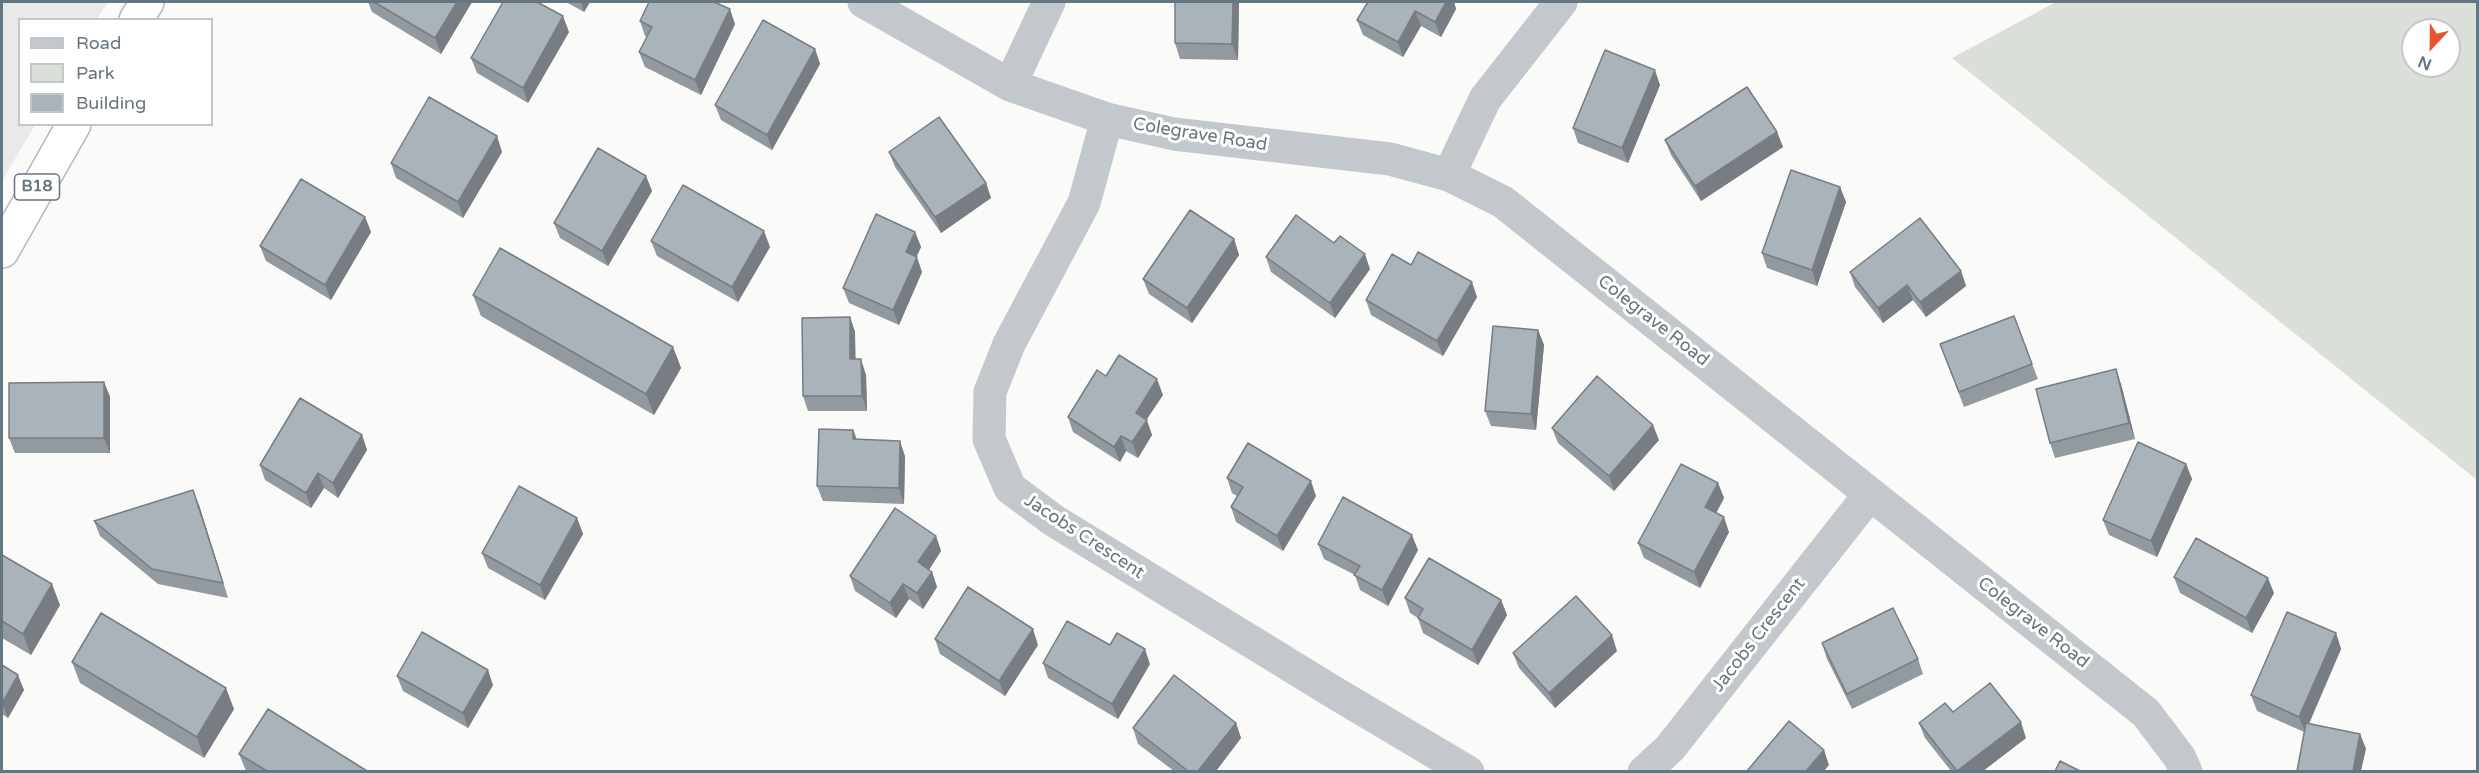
<!DOCTYPE html>
<html>
<head>
<meta charset="utf-8">
<style>
  body { margin:0 }
  #map { position:relative; width:2479px; height:773px; overflow:hidden; background:#fafaf8; font-family:"Varela Round",sans-serif }
  canvas { display:block }
  .frame { position:absolute; inset:0; border:3px solid #657683; pointer-events:none }
  .legend { position:absolute; left:18px; top:18px; width:195px; height:108px; box-sizing:border-box; background:#fff; border:2px solid #c1c8cd; margin:0; padding:8px 10px; list-style:none; font-size:18px; color:#657683 }
  .legend li { display:flex; align-items:center; gap:12px; height:30px }
  .legend b { width:30px; border:2px solid #c1c8cd }
  .north { position:absolute; left:2401px; top:18px; width:60px; height:60px; box-sizing:border-box; background:#fff; border:2px solid #c1c8cd; border-radius:50%; rotate:202deg; font-size:16px; font-weight:700; line-height:24px; text-align:center; color:#657683 }
  .north::after { content:''; display:block; margin:auto; width:21px; height:27px; background:#e4572e; clip-path:polygon(50% 0,100% 100%,50% 72%,0 100%) }
</style>
</head>
<body>
<div id="map">
<canvas width="2479" height="773"></canvas>
<div class="frame"></div>
<ul class="legend">
<li><b style="height:8px;background:#c3c8cc"></b>Road</li>
<li><b style="height:16px;background:#dadfd7"></b>Park</li>
<li><b style="height:16px;background:#aab3b9"></b>Building</li>
</ul>
<div class="north">N</div>
</div>
<script>
const ctx = document.querySelector('canvas').getContext('2d');
ctx.lineJoin = 'round';
function fill(path, color) {
  ctx.fillStyle = color;
  ctx.fill(path, 'evenodd');
}
function poly(rows) {
  const path = new Path2D();
  for (const r of rows) {
    path.moveTo(r[0], r[1]);
    for (let i = 2; i < r.length; i += 2) path.lineTo(r[i], r[i + 1]);
  }
  return path;
}
function trace(path, color, width, dash) {
  ctx.strokeStyle = color;
  ctx.lineWidth = width;
  ctx.lineCap = dash ? 'butt' : 'round';
  ctx.setLineDash(dash || []);
  ctx.stroke(path);
}
function label(font, color, halo, rows, align = 'center') {
  ctx.font = font + ' "Varela Round",sans-serif';
  ctx.lineWidth = 6;
  ctx.setLineDash([]);
  ctx.textBaseline = 'middle';
  ctx.strokeStyle = halo;
  ctx.fillStyle = color;
  for (const [text, x, y, turn = 0] of rows) {
    ctx.save();
    ctx.translate(x, y);
    ctx.rotate((+turn || 0) * Math.PI / 180);
    ctx.textAlign = isNaN(turn) ? turn : align;
    if (halo) ctx.strokeText(text, 0, 0);
    ctx.fillText(text, 0, 0);
    ctx.restore();
  }
}
fill(poly([
  [2,2,108,2,97,19,20,20,20,124,35,125,2,181]
]), '#e8e9e9');
fill(poly([
  [2056,2,2477,2,2477,480,1952,58],
  [2413,30,2449,30,2449,66,2413,66]
]), '#dadfd7');
const highway = poly([
  [136,20,147,2],
  [2,251,74,124]
]);
trace(highway, '#b4b9bd', 36);
trace(poly([
  [864,2,1010,85,1107,119,1174,134,1390,159,1449,175,1503,202,2146,713,2180,758,2186,772],
  [1010,85,1049,2],
  [1107,119,1084,203,1009,344,990,392,989,439,1010,488,1053,520,1335,693,1468,772],
  [1449,175,1485,99,1561,2],
  [1644,772,1670,748,1870,494]
]), '#c3c8cc', 33);
trace(highway, '#fff', 33);
fill(poly([
  [368,2,472,2,441,54,372,12],
  [566,2,590,2,584,12],
  [1175,2,1239,2,1238,60,1180,59,1175,43],
  [1368,2,1454,2,1456,9,1441,37,1421,26,1403,57,1363,35,1357,20],
  [640,21,735,24,701,95,645,67,639,52,647,37,645,36],
  [569,32,528,103,477,73,471,58],
  [815,49,820,64,772,150,721,120,715,105],
  [1660,85,1628,163,1578,143,1573,128],
  [1777,132,1783,147,1701,201,1671,155,1665,140],
  [502,152,463,218,396,178,391,163],
  [889,152,986,183,991,198,941,233,895,167],
  [646,176,652,191,608,266,560,238,554,223],
  [1840,187,1846,202,1817,286,1767,268,1762,253],
  [365,217,371,232,331,300,266,261,260,246],
  [915,232,921,247,916,257,922,272,899,325,849,303,843,288],
  [1234,239,1239,255,1192,323,1149,294,1143,279],
  [651,241,770,247,738,302,657,256],
  [1266,257,1370,269,1335,318,1271,272],
  [1411,265,1477,297,1443,356,1371,315,1366,300],
  [1961,271,1966,286,1926,317,1913,300,1883,323,1855,287,1850,272],
  [473,295,673,347,681,368,654,415,481,316],
  [850,317,855,332,855,359,866,375,867,411,808,411,803,396],
  [1538,330,1544,345,1536,430,1491,426,1485,411],
  [1940,344,2032,364,2038,379,1964,407],
  [1106,376,1163,395,1146,420,1152,435,1138,458,1126,451,1120,462,1073,432,1068,417],
  [104,382,110,397,110,453,15,453,9,438],
  [2121,384,2135,439,2055,458,2050,443],
  [1552,428,1659,440,1614,491,1558,443],
  [853,430,857,440,905,456,904,504,823,501,817,486],
  [362,435,367,450,338,498,324,488,311,508,265,480,260,465],
  [2186,464,2192,479,2157,557,2109,535,2103,520],
  [1227,478,1316,496,1283,551,1236,522,1231,507,1237,496,1232,493],
  [1718,483,1724,498,1716,513,1729,532,1700,588,1644,558,1638,543],
  [199,505,228,598,158,584,100,536,94,521],
  [577,518,583,534,545,600,488,568,482,553],
  [936,536,941,551,929,570,932,572,937,587,923,609,909,599,896,618,855,591,850,576],
  [1318,544,1418,550,1388,606,1360,590,1355,575,1324,559],
  [2,555,60,605,31,655,2,638],
  [2174,577,2274,593,2252,633,2180,593],
  [1405,598,1501,600,1507,615,1478,665,1423,633,1418,618,1410,613],
  [2336,633,2341,649,2309,724,2360,734,2366,749,2304,732,2257,711,2251,695],
  [935,639,1038,645,1005,696,940,654],
  [1822,643,1918,659,1923,674,1852,709,1827,659],
  [1110,645,1150,664,1118,719,1048,678,1043,663],
  [1617,651,1555,708,1519,668,1513,653],
  [72,662,234,709,204,758,80,683],
  [2,665,24,690,8,718,2,714],
  [397,676,493,685,468,728,403,691],
  [1953,712,2026,738,1983,771,1951,771,1925,738,1919,723],
  [1236,723,1241,738,1216,771,1174,771,1138,744,1133,728],
  [239,754,367,771,246,771]
]), '#929a9f');
fill(poly([
  [457,2,472,2,441,54,435,38],
  [581,2,590,2,584,12],
  [1233,2,1239,2,1238,60,1232,44],
  [1446,2,1454,2,1456,9,1441,37,1435,22],
  [730,9,735,24,701,95,695,80],
  [1415,11,1421,26,1403,57,1398,42],
  [563,16,569,32,528,103,523,88],
  [815,49,820,64,772,150,767,135],
  [1655,70,1660,85,1628,163,1622,148],
  [1777,132,1783,147,1701,201,1695,186],
  [497,136,502,152,463,218,458,202],
  [646,176,652,191,608,266,602,251],
  [986,183,991,198,941,233,935,217],
  [1840,187,1846,202,1817,286,1812,270],
  [365,217,371,232,331,300,325,285],
  [764,231,770,247,738,302,732,287],
  [915,232,921,247,912,267,906,252],
  [1234,239,1239,255,1192,323,1187,308],
  [1365,254,1370,269,1335,318,1330,303],
  [917,257,922,272,899,325,893,310],
  [1961,271,1966,286,1926,317,1920,302],
  [1472,282,1477,297,1443,356,1437,341],
  [1907,285,1913,300,1883,323,1878,308],
  [850,317,855,332,856,375,850,359],
  [1538,330,1544,345,1536,430,1531,414],
  [673,347,681,368,654,415,646,394],
  [861,359,866,375,867,411,862,396],
  [2116,369,2121,384,2135,439,2129,423],
  [1157,379,1163,395,1141,428,1136,413],
  [104,382,110,397,110,453,104,438],
  [1147,420,1152,435,1138,458,1132,442],
  [1653,425,1659,440,1614,491,1609,476],
  [853,430,859,445,853,439],
  [362,435,367,450,338,498,333,483],
  [1121,436,1126,451,1120,462,1114,447],
  [900,441,905,456,904,504,899,488],
  [2186,464,2192,479,2157,557,2151,541],
  [318,473,324,488,311,508,306,493],
  [1311,481,1316,496,1283,551,1277,536],
  [1718,483,1724,498,1711,523,1705,507],
  [193,490,199,505,228,598,223,583],
  [1724,517,1729,532,1700,588,1694,572],
  [577,518,583,534,545,600,540,585],
  [1412,535,1418,550,1388,606,1382,590],
  [936,536,941,551,924,577,918,562],
  [932,572,937,587,923,609,917,593],
  [2268,578,2274,593,2252,633,2246,618],
  [52,584,60,605,31,655,23,634],
  [903,584,909,599,896,618,890,603],
  [1501,600,1507,615,1478,665,1472,650],
  [1033,629,1038,645,1005,696,999,681],
  [2336,633,2341,649,2305,732,2299,717],
  [1612,635,1617,651,1555,708,1549,693],
  [1145,649,1150,664,1118,719,1112,704],
  [488,670,493,685,468,728,463,713],
  [18,675,24,690,8,718,2,703],
  [226,688,234,709,204,758,197,737],
  [2021,722,2026,738,1983,771,1958,771],
  [1236,723,1241,738,1216,771,1198,771],
  [2360,734,2366,749,2361,771,2353,771],
  [1824,750,1829,765,1824,771,1806,771]
]), '#777d82');
const building = poly([
  [374,2,457,2,435,38,374,2],
  [503,2,537,2,563,16,523,88,471,58,503,2],
  [649,2,714,2,730,9,695,80,639,52,652,27,640,21,649,2],
  [1175,2,1233,2,1232,44,1175,43,1175,2],
  [1368,2,1446,2,1435,22,1415,11,1398,42,1357,20,1368,2],
  [763,20,815,49,767,135,715,105,763,20],
  [1605,50,1655,70,1622,148,1573,128,1605,50],
  [1747,87,1777,132,1695,186,1665,140,1747,87],
  [429,97,497,136,458,202,391,163,429,97],
  [939,117,986,183,935,217,889,152,939,117],
  [598,148,646,176,602,251,554,223,598,148],
  [1791,170,1840,187,1812,270,1762,253,1791,170],
  [301,179,365,217,325,285,260,246,301,179],
  [683,185,764,231,732,287,651,241,683,185],
  [1190,210,1234,239,1187,308,1143,279,1190,210],
  [876,214,915,232,906,252,917,257,893,310,843,288,876,214],
  [1296,215,1334,243,1340,236,1365,254,1330,303,1266,257,1296,215],
  [1920,218,1961,271,1920,302,1907,285,1878,308,1850,272,1920,218],
  [500,248,673,347,646,394,473,295,500,248],
  [1418,252,1472,282,1437,341,1366,300,1392,254,1411,265,1418,252],
  [2014,316,2032,364,1959,392,1940,344,2014,316],
  [850,317,850,359,861,359,862,396,803,396,802,318,850,317],
  [1493,326,1538,330,1531,414,1485,411,1493,326],
  [1119,355,1157,379,1136,413,1147,420,1132,442,1121,436,1114,447,1068,417,1097,370,1106,376,1119,355],
  [2116,369,2129,423,2050,443,2036,389,2116,369],
  [1597,376,1653,425,1609,476,1552,428,1597,376],
  [104,382,104,438,9,438,9,383,104,382],
  [300,398,362,435,333,483,318,473,306,493,260,465,300,398],
  [819,429,853,430,853,439,900,441,899,488,817,486,819,429],
  [2138,442,2186,464,2151,541,2103,520,2138,442],
  [1248,443,1311,481,1277,536,1231,507,1243,487,1227,478,1248,443],
  [1681,464,1718,483,1705,507,1724,517,1694,572,1638,543,1681,464],
  [519,486,577,518,540,585,482,553,519,486],
  [193,490,223,583,152,569,94,521,193,490],
  [1343,497,1412,535,1382,590,1354,575,1360,566,1318,544,1343,497],
  [895,508,936,536,918,562,932,572,917,593,903,584,890,603,850,576,895,508],
  [2196,538,2268,578,2246,618,2174,577,2196,538],
  [2,555,52,584,23,634,2,621,2,555],
  [1429,558,1501,600,1472,650,1418,618,1423,609,1405,598,1429,558],
  [968,587,1033,629,999,681,935,639,968,587],
  [1576,596,1612,635,1549,693,1513,653,1576,596],
  [1893,608,1918,659,1847,694,1822,643,1893,608],
  [2287,612,2336,633,2299,717,2251,695,2287,612],
  [101,613,226,688,197,737,72,662,101,613],
  [1067,621,1110,645,1117,633,1145,649,1112,704,1043,663,1067,621],
  [422,632,488,670,463,713,397,676,422,632],
  [2,665,18,675,2,703,2,665],
  [1174,675,1236,723,1198,771,1188,771,1133,728,1174,675],
  [1990,683,2021,722,1957,771,1919,723,1945,703,1953,712,1990,683],
  [268,709,367,771,267,771,239,754,268,709],
  [1789,721,1824,750,1806,771,1747,771,1789,721],
  [2306,723,2360,734,2353,771,2297,771,2306,723],
  [2060,761,2080,771,2055,771,2060,761]
]);
fill(building, '#aab3b9');
trace(building, '#777d82', 1.5);
for (const [x, y, w] of [
  [37,187,45]
]) {
  const box = new Path2D();
  box.roundRect(x - w / 2, y - 13, w, 26, 4.5);
  ctx.fillStyle = '#fff';
  ctx.fill(box);
  trace(box, '#657683', 1.5);
}
label('bold 16px', '#657683', null, [
  ["B18",37,187]
]);
label('18px', '#657683', '#fff', [
  ["Colegrave Road",1200,135,9],
  ["Colegrave Road",1653,321,38],
  ["Jacobs Crescent",1084,537,33],
  ["Colegrave Road",2033,623,38],
  ["Jacobs Crescent",1759,635,-52]
]);
</script>
</body>
</html>
